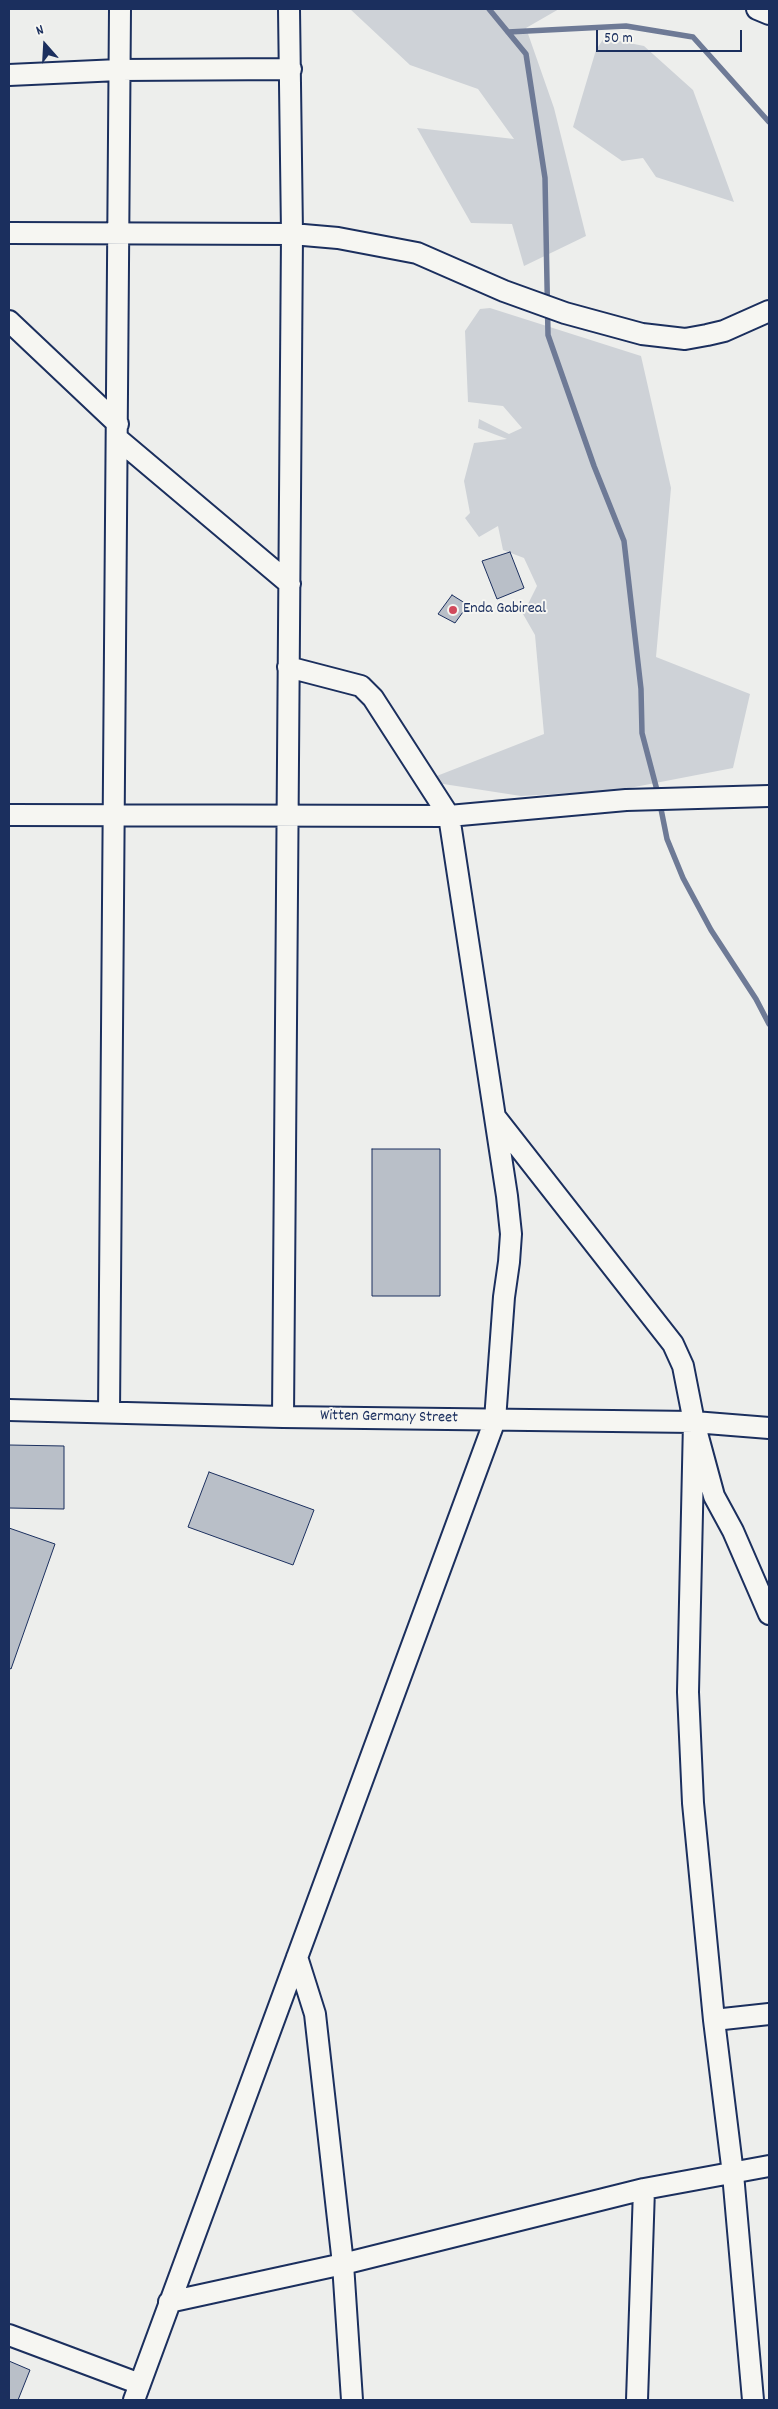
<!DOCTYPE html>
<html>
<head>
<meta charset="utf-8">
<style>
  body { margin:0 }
  #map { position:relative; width:778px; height:2409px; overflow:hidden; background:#edeeec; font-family:Dekko,sans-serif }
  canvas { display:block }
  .frame { position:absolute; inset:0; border:10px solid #1b2f5e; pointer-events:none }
  .north { position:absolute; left:20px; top:20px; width:50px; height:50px; -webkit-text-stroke:4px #f6f6f2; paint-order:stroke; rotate:341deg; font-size:14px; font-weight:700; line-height:20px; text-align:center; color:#1b2f5e }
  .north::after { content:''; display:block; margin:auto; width:18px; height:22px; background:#1b2f5e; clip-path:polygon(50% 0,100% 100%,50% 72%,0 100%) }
  .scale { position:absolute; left:596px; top:30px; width:146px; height:22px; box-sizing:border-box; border:2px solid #1b2f5e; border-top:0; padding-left:6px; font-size:15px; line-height:18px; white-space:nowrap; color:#1b2f5e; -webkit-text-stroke:4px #f6f6f2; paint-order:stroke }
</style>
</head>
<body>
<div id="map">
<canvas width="778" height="2409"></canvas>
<div class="frame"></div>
<div class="north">N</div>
<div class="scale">50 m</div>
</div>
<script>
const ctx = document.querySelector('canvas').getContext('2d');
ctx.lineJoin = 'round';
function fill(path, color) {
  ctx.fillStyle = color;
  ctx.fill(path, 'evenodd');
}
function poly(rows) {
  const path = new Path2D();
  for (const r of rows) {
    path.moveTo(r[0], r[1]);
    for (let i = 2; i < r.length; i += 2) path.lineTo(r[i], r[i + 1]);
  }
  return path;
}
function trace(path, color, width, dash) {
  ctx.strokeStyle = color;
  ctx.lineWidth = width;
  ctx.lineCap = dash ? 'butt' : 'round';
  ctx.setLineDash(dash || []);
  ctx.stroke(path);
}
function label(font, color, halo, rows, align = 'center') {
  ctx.font = font + ' Dekko,sans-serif';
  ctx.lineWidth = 4;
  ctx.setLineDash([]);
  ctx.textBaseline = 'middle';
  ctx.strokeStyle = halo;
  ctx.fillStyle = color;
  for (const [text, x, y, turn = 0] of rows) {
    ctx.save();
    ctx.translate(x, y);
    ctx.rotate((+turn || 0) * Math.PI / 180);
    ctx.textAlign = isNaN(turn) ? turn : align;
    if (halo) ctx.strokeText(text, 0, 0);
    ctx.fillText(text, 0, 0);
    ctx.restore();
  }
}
fill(poly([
  [350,9,559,9,526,28,554,108,586,236,524,266,512,224,471,223,417,128,514,139,478,89,410,65],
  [604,38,644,46,693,90,734,202,656,177,643,158,622,161,573,127,596,50],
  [490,308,641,356,671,488,656,657,750,694,733,768,619,790,521,796,424,781,544,734,535,635,523,614,537,586,524,558,503,550,498,526,479,537,465,518,470,513,464,481,474,443,507,439,478,428,479,419,509,434,522,428,503,406,468,402,465,331,480,309]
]), '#ced2d7');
trace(poly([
  [489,9,526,54,545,178,548,335,594,466,624,541,641,689,642,733,658,794],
  [508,32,626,26,693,37,769,122],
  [660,804,667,839,683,878,711,930,756,999,769,1024]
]), '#6e7a96', 5.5);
const building = poly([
  [510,552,524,588,497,599,482,561,510,552],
  [452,595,468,605,455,623,438,614,452,595],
  [372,1149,440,1149,440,1296,372,1296,372,1149],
  [9,1445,64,1446,64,1509,9,1508,9,1445],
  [209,1472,314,1510,293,1565,188,1527,209,1472],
  [9,1528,55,1544,11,1669,9,1668,9,1528],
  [9,2361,30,2370,18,2400,9,2400,9,2361]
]);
fill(building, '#b9bfc8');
trace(building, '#1b2f5e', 1);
const minor = poly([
  [757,9,769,14],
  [9,75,119,70,291,69],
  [9,233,292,234,338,238,417,253,504,291,565,313,642,334,685,339,707,335,724,331,769,311],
  [9,321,118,424],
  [118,439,290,584],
  [9,815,449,816,626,800,769,796],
  [496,1118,673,1344,683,1366,694,1422,714,1496,733,1531,769,1614],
  [9,1410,283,1417,694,1422,769,1428],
  [109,1412,120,9],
  [283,1417,292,234,289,9],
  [694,1422,688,1692,693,1803,714,2020,733,2174,753,2400],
  [297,1957,315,2014,343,2264,352,2400],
  [714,2020,769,2014],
  [169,2302,343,2264,644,2189,769,2166],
  [9,2335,140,2384],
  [134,2400,495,1420,504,1297,509,1262,511,1234,507,1196,449,816,373,698,361,686,288,667],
  [637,2400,644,2189]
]);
trace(minor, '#1b2f5e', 24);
trace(minor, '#f6f6f2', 20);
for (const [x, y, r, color] of [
  [453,610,5,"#d1495b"]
]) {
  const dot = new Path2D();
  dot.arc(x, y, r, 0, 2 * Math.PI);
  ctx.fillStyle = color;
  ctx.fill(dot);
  trace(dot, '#f6f6f2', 2);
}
label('16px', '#1b2f5e', '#f6f6f2', [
  ["Enda Gabireal",463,610]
], 'left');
label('16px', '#1b2f5e', '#f6f6f2', [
  ["Witten Germany Street",389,1418,1]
]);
</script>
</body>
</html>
